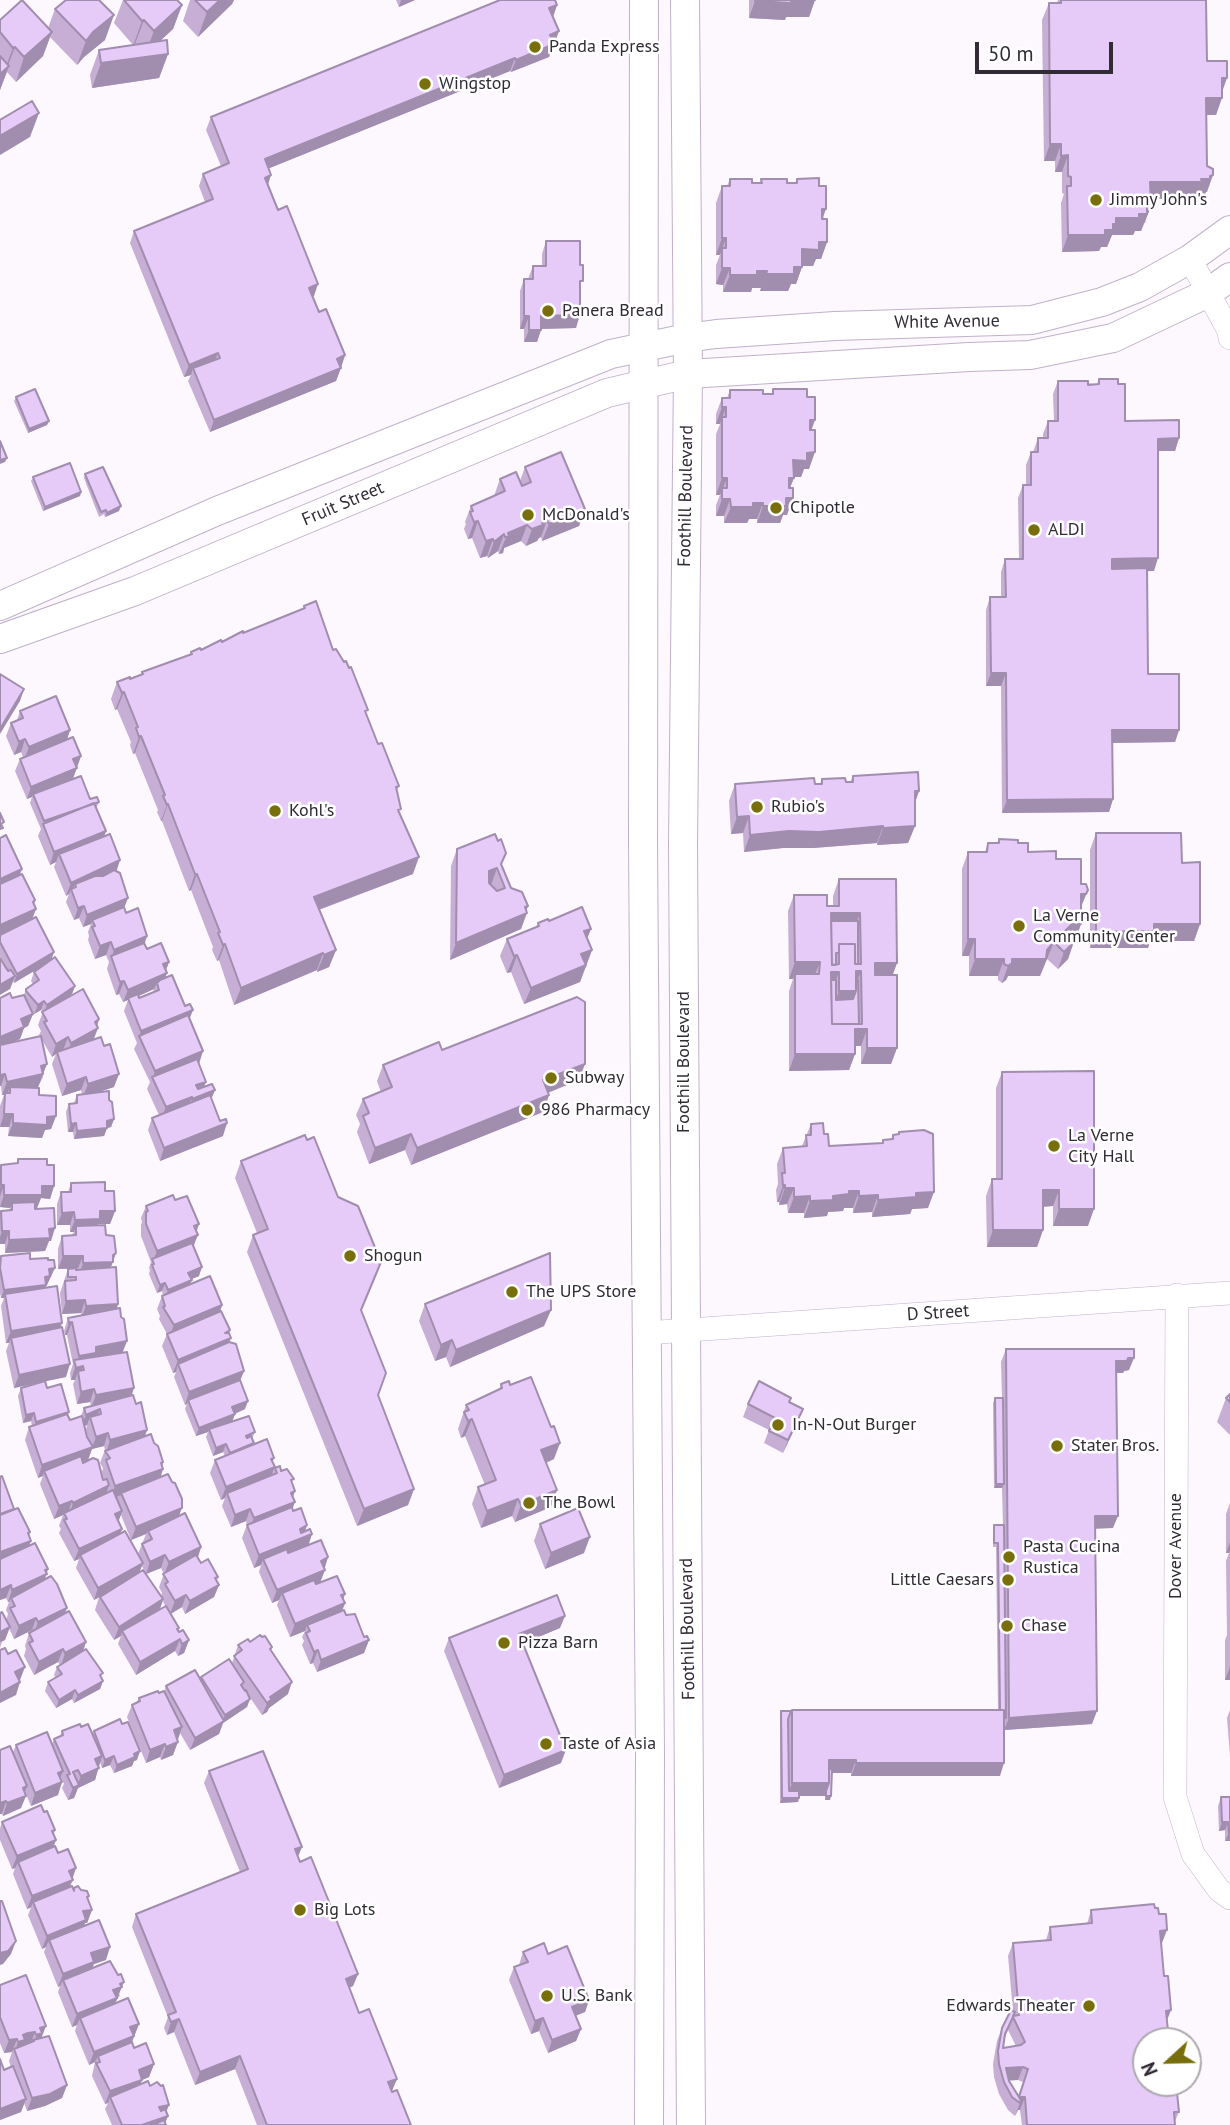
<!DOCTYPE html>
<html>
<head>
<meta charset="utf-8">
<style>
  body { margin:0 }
  #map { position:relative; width:1230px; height:2125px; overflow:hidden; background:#fcf8fe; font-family:"PT Sans",sans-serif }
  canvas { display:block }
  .north { position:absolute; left:1132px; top:2027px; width:70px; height:70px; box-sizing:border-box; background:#fff; border:2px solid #adaaae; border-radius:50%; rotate:248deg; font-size:19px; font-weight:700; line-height:28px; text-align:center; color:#312b35 }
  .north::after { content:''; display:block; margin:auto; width:24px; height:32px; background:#796e0c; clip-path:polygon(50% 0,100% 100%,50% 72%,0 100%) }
  .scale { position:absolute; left:975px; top:42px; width:138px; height:32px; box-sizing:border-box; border:4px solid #312b35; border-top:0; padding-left:9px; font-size:21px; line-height:24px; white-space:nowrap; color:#312b35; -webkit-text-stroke:5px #fff; paint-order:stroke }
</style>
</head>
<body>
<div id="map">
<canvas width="1230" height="2125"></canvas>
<div class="north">N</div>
<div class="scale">50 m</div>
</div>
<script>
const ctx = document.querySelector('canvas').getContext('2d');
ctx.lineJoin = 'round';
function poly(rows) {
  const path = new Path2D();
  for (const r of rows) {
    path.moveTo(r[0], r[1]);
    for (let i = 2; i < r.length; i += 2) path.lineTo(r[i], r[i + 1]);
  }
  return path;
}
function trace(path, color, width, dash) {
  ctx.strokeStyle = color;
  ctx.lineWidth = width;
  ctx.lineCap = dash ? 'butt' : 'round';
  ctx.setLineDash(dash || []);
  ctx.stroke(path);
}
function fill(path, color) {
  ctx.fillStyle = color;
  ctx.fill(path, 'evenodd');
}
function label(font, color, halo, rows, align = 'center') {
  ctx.font = font + ' "PT Sans",sans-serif';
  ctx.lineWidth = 5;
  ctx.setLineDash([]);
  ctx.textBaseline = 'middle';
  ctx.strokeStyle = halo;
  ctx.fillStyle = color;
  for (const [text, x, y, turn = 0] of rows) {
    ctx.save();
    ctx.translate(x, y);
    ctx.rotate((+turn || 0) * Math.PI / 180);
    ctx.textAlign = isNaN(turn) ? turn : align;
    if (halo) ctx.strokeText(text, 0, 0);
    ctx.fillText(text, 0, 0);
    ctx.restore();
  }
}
const minor = poly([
  [1190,259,1229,331,1230,338],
  [1177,1295,1175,1797,1193,1854,1219,1890,1230,1898],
  [645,1333,1230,1293]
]);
const major = poly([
  [644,0,643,844,650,1752,649,2125],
  [685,0,688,374,683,844,691,2125],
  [0,606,217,511,611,354,687,338,716,334,835,326,1032,320,1102,302,1140,287,1190,259,1230,230],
  [0,639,135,591,607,393,688,374,969,357,1030,355,1113,338,1208,293,1230,277]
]);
trace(minor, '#c0b1ca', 24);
trace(major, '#c0b1ca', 30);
trace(minor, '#fff', 23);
trace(major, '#fff', 28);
fill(poly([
  [123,0,177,0,182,5,173,29,160,41,168,54,159,78,92,88,90,75,99,50,133,45,114,23],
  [190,0,234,0,232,4,198,37,183,21],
  [396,0,415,0,399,7],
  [749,0,815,0,809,17,786,17,785,20,749,18],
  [1058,0,1206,0,1207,61,1222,93,1216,115,1206,115,1207,192,1206,192,1204,196,1196,196,1195,198,1151,199,1145,223,1143,223,1141,231,1135,231,1133,235,1112,235,1107,247,1101,247,1099,251,1062,252,1061,203,1064,194,1062,193,1062,172,1055,172,1055,161,1044,161,1042,20,1049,3,1057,3],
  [557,5,553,17,559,31,549,57,511,72,510,71,269,168,268,185,314,296,312,297,319,312,345,355,336,381,210,432,188,381,191,375,184,377,130,243,134,231,205,202,199,186,203,174,221,166,206,130,211,117],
  [55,9,105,40,84,57,77,65,50,37,43,56,16,82,7,72,0,90,0,20,48,28],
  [730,179,752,183,760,183,761,179,787,183,795,183,797,179,819,186,827,242,821,259,816,259,813,266,802,266,796,284,791,284,788,291,760,291,761,288,752,288,751,292,723,292,723,285,716,284,716,265,720,255,716,255,716,203,722,186,727,186],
  [546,241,580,289,576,328,541,329,537,342,524,342,524,329,520,329,520,291,524,279,528,279,533,266,542,266,542,254],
  [1099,379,1118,384,1125,421,1179,438,1175,451,1158,451,1154,571,1148,571,1148,674,1179,730,1175,742,1112,743,1113,799,1109,812,1002,813,1001,686,986,686,986,610,990,597,1001,597,1001,572,1005,559,1019,559,1018,498,1023,485,1026,485,1026,465,1031,452,1033,452,1038,438,1043,438,1043,434,1048,421,1054,421,1053,394,1058,381,1097,384],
  [773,389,807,397,811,430,809,469,804,469,801,477,794,477,790,488,787,515,783,515,780,523,757,523,757,519,749,519,747,523,724,523,724,516,716,516,716,505,720,495,716,495,716,434,720,424,716,424,716,414,722,398,727,398,730,390,763,394,772,394],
  [16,397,49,421,47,425,28,433,14,401],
  [525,467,585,509,579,526,542,541,541,537,539,538,537,541,526,546,521,541,504,548,503,553,499,554,498,551,488,558,487,556,480,558,472,538,468,539,464,529,466,524,465,522,471,506,494,496,500,479,520,481],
  [85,474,119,511,105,517,104,514,99,517,84,478],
  [33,477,81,492,80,496,43,511,31,481],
  [304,606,333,650,366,715,378,744,399,786,397,790,399,813,413,874,319,910,336,950,329,967,317,972,317,970,234,1005,219,960,217,961,212,950,213,947,191,890,189,891,162,821,161,821,157,812,158,810,135,753,133,754,130,745,131,742,117,709,115,710,111,699,117,682,130,679,141,675,142,672,190,655,191,652,201,650,303,609],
  [20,711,70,730,67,739,81,756,73,779,90,799,99,802,96,809,106,831,104,836,116,871,124,908,147,949,169,962,166,970,165,978,190,1019,204,1087,215,1090,211,1099,223,1136,160,1161,148,1130,152,1118,159,1115,147,1089,150,1082,134,1049,137,1043,124,1011,128,1000,123,1002,119,994,116,995,107,969,109,962,106,955,95,959,88,940,89,936,88,932,91,924,83,927,79,918,74,920,66,902,69,894,66,896,54,867,56,862,50,865,38,836,41,829,30,803,32,797,27,799,15,771,20,759,23,757,21,752,14,755,6,736,11,723,17,720],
  [154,989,153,992,139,998,139,996],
  [853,776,919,791,915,803,915,826,908,843,877,845,877,843,813,848,783,848,744,852,743,833,731,834,729,801,735,784,820,784,822,779,850,782],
  [1096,833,1182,863,1200,924,1194,941,1150,941,1148,948,1090,948,1090,850],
  [0,838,20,875,35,900,34,905,36,909,32,919,52,959,75,986,72,994,61,1002,99,1019,97,1026,98,1028,94,1039,114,1087,96,1093,109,1100,114,1119,111,1127,107,1128,104,1136,74,1139,73,1132,68,1132,66,1112,69,1104,74,1103,77,1095,82,1094,81,1090,62,1096,52,1064,56,1054,52,1057,42,1040,43,1077,38,1087,34,1088,56,1116,51,1129,45,1130,42,1138,8,1136,9,1127,0,1127,0,1106,4,1095,2,1095,1,1086,12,998,24,995,26,989,33,984,31,981,34,972,42,966,14,983,13,981,10,989,6,967,0,956],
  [31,1010,34,1014,41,1010,43,1012,38,1025,41,1031,39,1035,40,1036,13,1042,20,1039,24,1028,28,1026,33,1014],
  [999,839,1018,843,1028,852,1056,859,1081,908,1081,924,1075,941,1073,941,1068,959,1058,969,1047,959,1040,976,1008,976,1006,980,1002,983,998,980,998,976,969,976,969,956,962,956,962,869,968,852,985,852,988,843,997,843],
  [457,849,502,865,511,888,528,906,521,929,450,960,451,866],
  [839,879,897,963,892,975,897,1048,891,1064,861,1064,861,1046,855,1046,855,1054,849,1070,789,1071,789,991,793,979,789,979,788,911,794,895,827,906,833,906,833,896],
  [549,921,591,929,587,938,592,950,580,982,524,1004,511,972,507,973,500,956,507,939,536,927,538,923],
  [442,1050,579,1080,548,1093,549,1095,543,1112,411,1165,405,1150,369,1164,357,1132,360,1124,356,1115,363,1099,381,1092,377,1081,383,1065],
  [1002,1072,1088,1226,1053,1226,1053,1206,1043,1207,1043,1230,1037,1247,987,1247,986,1196,992,1179,996,1179,996,1088],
  [811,1124,824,1134,829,1146,882,1143,883,1140,891,1139,893,1135,898,1134,899,1132,928,1208,912,1209,910,1214,872,1217,872,1212,853,1213,853,1208,844,1208,843,1211,828,1212,827,1216,804,1218,804,1213,788,1213,787,1204,779,1205,779,1202,777,1202,776,1190,778,1184,777,1164,783,1148,802,1146],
  [18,1159,47,1165,54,1186,50,1199,41,1198,37,1208,35,1208,51,1241,49,1241,45,1251,5,1253,5,1244,0,1244,0,1213,1,1211,9,1210,10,1208,0,1207,0,1167,1,1165,17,1163],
  [241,1161,338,1197,381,1262,361,1311,378,1395,414,1489,408,1505,357,1526,247,1252,253,1235,257,1233,235,1178],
  [71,1183,105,1191,115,1211,110,1224,98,1224,98,1226,106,1235,116,1253,111,1267,118,1304,117,1308,123,1353,131,1396,147,1430,145,1437,154,1443,163,1462,161,1477,179,1516,201,1547,198,1557,201,1563,216,1580,219,1585,214,1597,185,1614,182,1607,171,1614,179,1628,178,1631,189,1640,184,1653,178,1656,175,1651,136,1675,118,1644,121,1636,114,1640,95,1610,99,1597,94,1600,76,1568,79,1559,74,1561,59,1533,61,1529,59,1526,63,1515,54,1519,40,1484,43,1476,38,1478,25,1440,29,1427,32,1426,31,1421,23,1423,18,1396,21,1388,36,1383,14,1388,6,1351,9,1343,6,1343,1,1306,4,1298,1,1298,0,1293,0,1258,30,1259,52,1277,50,1277,46,1287,62,1323,60,1328,66,1377,45,1381,47,1388,68,1415,70,1420,81,1416,84,1408,91,1406,90,1402,77,1404,73,1384,75,1380,71,1380,70,1373,73,1364,67,1335,65,1335,64,1331,68,1318,81,1315,81,1313,62,1314,60,1293,68,1269,58,1269,58,1249,62,1236,72,1235,74,1232,70,1232,70,1225,57,1225,57,1204,61,1192,68,1192],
  [87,1425,86,1430,89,1441,87,1437,84,1426],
  [104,1446,105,1450,100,1463,103,1468,102,1472,104,1480,103,1480,83,1462,88,1460,92,1449],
  [121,1515,131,1540,146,1534,138,1554,120,1533,122,1529,118,1521],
  [142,1566,146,1574,139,1572],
  [161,1568,164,1574,159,1587,162,1593,161,1596,146,1574],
  [163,1601,165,1606,160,1609],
  [175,1200,197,1231,194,1246,199,1276,191,1279,190,1284,222,1305,220,1312,230,1330,229,1333,229,1343,244,1371,240,1381,245,1409,235,1414,232,1422,255,1432,252,1439,253,1444,272,1462,272,1475,275,1468,281,1471,292,1483,292,1509,307,1525,305,1531,312,1534,308,1545,328,1557,320,1583,345,1594,343,1599,345,1603,342,1611,364,1637,369,1640,364,1653,317,1672,313,1663,310,1664,302,1645,304,1641,302,1637,305,1631,290,1637,277,1605,279,1600,272,1603,259,1572,261,1565,254,1568,242,1538,247,1525,246,1521,231,1527,222,1506,225,1498,221,1500,210,1473,215,1460,225,1456,223,1452,213,1456,206,1437,208,1432,196,1436,185,1409,187,1404,185,1405,174,1377,176,1372,173,1373,162,1346,167,1334,159,1319,160,1316,157,1309,162,1296,163,1295,162,1291,157,1293,149,1274,150,1270,149,1268,151,1262,141,1236,141,1225,142,1222,141,1218,146,1206],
  [425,1304,551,1310,544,1326,450,1367,446,1357,435,1361,419,1321],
  [1006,1349,1129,1370,1124,1371,1123,1373,1116,1373,1113,1528,1095,1528,1092,1724,1004,1730,1000,1776,851,1776,851,1773,832,1773,830,1800,825,1800,825,1795,799,1796,798,1802,780,1803,780,1716,781,1711,998,1710,996,1547,993,1547,993,1529,994,1525,1003,1525,1002,1488,994,1488,993,1403,995,1398,1002,1398,1001,1362],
  [501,1384,554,1459,546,1463,551,1507,515,1522,512,1516,481,1528,472,1504,478,1487,485,1485,465,1436,461,1438,458,1429,466,1405,499,1390],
  [1230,1394,1230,1435,1217,1422,1226,1398],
  [748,1404,803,1409,798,1421,783,1453,764,1443,769,1430,743,1417],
  [0,1477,14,1510,30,1532,29,1535,29,1546,48,1569,45,1579,65,1614,83,1651,103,1681,100,1689,74,1703,72,1699,56,1708,45,1691,48,1682,56,1678,54,1675,57,1667,60,1665,58,1662,34,1675,24,1656,26,1649,25,1646,29,1633,32,1631,32,1630,14,1639,9,1628,5,1640,2,1642,0,1648,0,1613,6,1620,8,1614,6,1610,9,1602,8,1602,6,1598,0,1600],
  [1230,1503,1230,1680,1225,1680,1225,1640,1227,1635,1226,1561,1229,1553,1226,1553,1226,1514],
  [540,1524,584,1553,545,1569,534,1541],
  [560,1628,523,1643,561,1763,499,1788,444,1651,449,1638],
  [250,1642,272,1647,271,1650,288,1694,269,1708,267,1712,262,1715,249,1696,247,1707,223,1723,219,1734,190,1750,180,1733,173,1755,161,1760,160,1757,146,1763,127,1717,132,1705,137,1702,139,1698,164,1692,166,1686,200,1679,201,1677,232,1663,238,1645],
  [1230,1710,1230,1756,1227,1718],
  [81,1727,92,1734,94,1731,137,1760,134,1761,132,1766,114,1773,110,1765,102,1768,100,1762,95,1780,78,1788,74,1798,68,1800,62,1788,64,1784,61,1777,58,1795,31,1806,25,1792,21,1808,3,1816,2,1814,13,1752,16,1745,52,1744,54,1739,60,1736,62,1731],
  [209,1771,298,1857,358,1974,353,1986,349,1988,392,2091,411,2125,257,2125,235,2069,195,2085,174,2032,167,2035,164,2028,168,2017,132,1927,136,1914,240,1872,204,1783],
  [1221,1797,1230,1797,1230,1841,1225,1841,1225,1830,1219,1831,1218,1806],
  [2,1822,53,1834,56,1840,53,1847,58,1853,73,1880,70,1887,74,1890,81,1890,89,1896,88,1899,92,1910,87,1923,85,1923,84,1926,106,1960,94,1964,92,1968,120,1995,115,2003,139,2024,132,2042,134,2048,154,2064,149,2077,142,2080,140,2084,150,2086,169,2105,166,2112,168,2116,165,2123,166,2125,112,2125,105,2109,108,2103,105,2104,92,2076,95,2062,89,2065,75,2031,77,2025,72,2027,58,1992,60,1986,58,1987,44,1952,46,1947,42,1949,28,1915,31,1908,27,1909,13,1874,15,1868,12,1869,0,1840,0,1828],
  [1091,1910,1162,1943,1161,1943,1146,2041,1179,2112,1175,2121,1175,2125,1022,2125,1020,2110,1018,2110,1015,2116,1008,2110,999,2094,994,2077,993,2064,997,2041,1002,2028,1013,2011,1008,1956,1013,1943,1046,1940,1050,1927,1087,1924],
  [1008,2030,1016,2046,1003,2048,1005,2037],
  [1009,2080,1018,2080,1023,2082,1018,2096],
  [523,1952,548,1954,589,2000,585,2012,575,2016,581,2029,576,2041,548,2053,539,2031,531,2034,509,1980,514,1967,519,1965],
  [0,1985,41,2038,67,2085,62,2098,45,2106,27,2111,24,2103,21,2112,0,2120,0,2059,4,2070,11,2067,9,2061,12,2052,4,2053,0,2043,0,2044]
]), '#c6aed5');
fill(poly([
  [220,0,234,0,232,4,198,37,207,12],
  [401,0,415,0,399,7],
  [815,0,809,17,786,17,785,20,749,18,755,1],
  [182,5,173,29,145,55,154,31],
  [557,5,553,17,549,8],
  [114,15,105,40,84,57,77,65,86,41,93,32],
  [144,20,135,44,133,46,142,21],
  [559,31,549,57,511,72,516,60,550,35],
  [52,32,43,56,16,82,24,57],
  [15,47,7,68,9,66,0,90,0,74,5,69,13,48],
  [168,54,159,78,92,88,101,63],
  [515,58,510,71,260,172,265,159],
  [1222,78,1227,78,1221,95],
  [1206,98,1222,98,1216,115,1200,115],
  [39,113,30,137,0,155,0,136],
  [1050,144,1061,144,1055,161,1044,161],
  [1068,155,1062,172,1055,172,1061,156],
  [271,175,267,188,265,178],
  [1213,175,1207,192,1206,192,1204,196,1196,196,1195,198,1144,199,1150,182,1201,179],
  [1147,207,1151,207,1141,231,1135,231,1133,235,1112,235,1107,247,1101,247,1099,251,1062,252,1068,235,1105,230,1113,224,1116,218,1139,214],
  [822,209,826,209,820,226],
  [722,238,726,238,720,255,716,255],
  [819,242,827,242,821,259,816,259,813,266,795,266,802,249],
  [794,267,802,267,796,284,791,284,788,291,760,291,766,274],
  [722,268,730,268,723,285,716,284],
  [757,271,767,271,761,288,752,288,751,292,723,292,730,275],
  [318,284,314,296,304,300,309,288],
  [580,315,576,328,537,329,541,316],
  [524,316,529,316,524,329,520,329],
  [529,330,541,330,537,342,524,342],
  [218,353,213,366,193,368,191,375,184,377,189,365],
  [345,355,341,368,337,359],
  [341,368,336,381,210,432,214,420],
  [722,407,726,407,720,424,716,424],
  [810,420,815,420,809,437],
  [49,421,47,425,28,433,29,429],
  [1179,438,1175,451,1153,451,1158,439],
  [815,452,809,469,804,469,801,477,787,477,793,460,807,453],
  [7,458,5,462,0,464,0,460],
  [722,478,727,478,720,495,716,495],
  [789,478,794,478,787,495],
  [81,492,80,496,43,511,45,507],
  [786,498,793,498,787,515,783,515,780,523,757,523,763,506],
  [722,499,730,499,724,516,716,516],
  [753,503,763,503,757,519,749,519,747,523,724,523,731,507],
  [121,506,119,511,105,517,107,513],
  [585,509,579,526,542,541,549,524],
  [547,520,541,537,539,538,537,541,526,546,532,529],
  [478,521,472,538,468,539,474,522],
  [527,525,521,541,504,548,503,553,499,554,508,533],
  [504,534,498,551,488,558,494,542],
  [493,539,487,556,480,558,486,541],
  [1158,558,1154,571,1108,572,1112,559],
  [991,673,1006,673,1001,686,986,686],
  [24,689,20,701,0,734,0,729],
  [124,692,117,709,115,710,122,693],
  [70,730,66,743,24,760,29,747],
  [1112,730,1179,730,1175,742,1107,743],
  [141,736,135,753,133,754,139,737],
  [25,739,21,752,14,755,19,742],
  [81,756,72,781,33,794,32,797,27,799,31,787,73,759],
  [915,791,919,791,913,808],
  [1113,799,1109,812,1002,813,1007,800],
  [168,804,162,821,161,821,167,805],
  [749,816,743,833,731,834,737,817],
  [883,826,877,843,813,848,783,848,744,852,750,835,789,831],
  [915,826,908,843,877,845,883,828],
  [106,831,101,844,59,854,56,862,50,865,54,852],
  [419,857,413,874,307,914,314,897],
  [120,860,116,873,76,887,75,884,72,892,71,889,69,894,66,896,71,883],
  [497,868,491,885,483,888,489,871],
  [22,869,17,882,0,890,0,879],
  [195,874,197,874,191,890,189,891],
  [1088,890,1081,907,1081,894],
  [128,898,123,911,92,920,91,924,83,927,87,915],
  [35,900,32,911,36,909,31,922,0,936,0,925],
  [84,906,79,918,74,920,78,908],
  [528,906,525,914,527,913,521,929,450,960,456,943],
  [831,913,860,913,854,930,828,921],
  [1072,924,1081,924,1075,941,1066,941,1058,949,1064,932],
  [1154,924,1200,924,1194,941,1150,941,1148,948,1090,948,1096,932],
  [591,929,584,946,584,931],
  [147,936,143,949,112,957,114,950],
  [968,939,975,939,969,956,962,956],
  [111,942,106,955,95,959,100,946],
  [1054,942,1040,976,1008,976,1006,980,1002,983,1008,966,1012,959,1047,950],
  [1074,942,1068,959,1058,969,1064,952],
  [225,944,219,960,217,961,223,945],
  [336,950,329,967,317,972,324,955],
  [592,950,580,982,524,1004,531,988,581,954],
  [54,952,51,961,14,983,17,974],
  [323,953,317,970,234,1005,241,988],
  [517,955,511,972,507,973,514,956],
  [975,959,1004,959,998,976,969,976],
  [169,962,164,975,167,973,162,986,157,983,154,989,129,1000,128,998,128,1000,123,1002,128,990,163,964],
  [795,962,820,962,813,979,795,974,793,979,789,979],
  [875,963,897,963,891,980,869,980],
  [856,971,861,971,855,988],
  [831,972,839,972,833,988,827,981],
  [15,976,10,989,0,995,0,985],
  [124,981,119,994,116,995,120,982],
  [75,986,72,994,44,1014,47,1005],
  [839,991,856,991,850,1008,833,1008],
  [44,1001,41,1010,34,1014,38,1005],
  [193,1010,188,1023,139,1037,141,1031],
  [33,1014,28,1026,24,1028,20,1039,0,1048,0,1037,21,1019],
  [99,1019,96,1029,98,1028,93,1040,67,1056,71,1043,95,1022],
  [855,1029,867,1029,861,1046,849,1046],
  [68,1037,63,1050,57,1052,56,1054,52,1057,56,1044],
  [867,1048,897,1048,891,1064,861,1064],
  [203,1051,199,1064,153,1078,155,1071],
  [795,1054,855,1054,849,1070,789,1071],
  [47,1064,38,1087,10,1093,10,1087,7,1094,2,1095,7,1082,41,1066],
  [585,1064,579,1080,537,1097,543,1080],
  [5,1074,1,1086,0,1086,0,1075],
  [119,1074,114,1087,83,1097,88,1084],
  [86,1077,81,1090,62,1096,67,1084],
  [206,1082,201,1094,196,1085],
  [215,1090,210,1102,188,1111,192,1099],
  [549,1095,543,1112,411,1165,417,1148],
  [192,1097,187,1109,161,1119,166,1107],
  [4,1114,13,1114,9,1127,0,1127],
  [56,1116,51,1129,45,1130,42,1138,8,1136,13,1123],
  [114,1119,111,1127,107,1128,104,1136,74,1139,77,1131],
  [76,1123,73,1132,68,1132,71,1124],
  [227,1123,223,1136,160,1161,164,1148],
  [411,1134,405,1150,369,1164,375,1148],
  [1,1185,4,1185,0,1196,0,1188],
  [785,1185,779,1202,777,1202,783,1186],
  [42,1186,54,1186,50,1199,41,1198,37,1208,12,1208,12,1203,10,1208,0,1207,4,1195],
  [785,1188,794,1188,787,1204,779,1205],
  [1043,1190,1059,1190,1053,1206,1037,1207],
  [849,1191,859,1191,853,1208,844,1208,843,1211,828,1212,827,1216,804,1218,810,1201],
  [934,1192,928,1208,912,1209,910,1214,872,1217,878,1200,916,1193],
  [878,1195,872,1212,853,1213,859,1196],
  [810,1196,804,1213,788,1213,794,1197],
  [1059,1209,1094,1209,1088,1226,1053,1226],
  [100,1211,115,1211,110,1224,98,1224,95,1232,76,1226,74,1232,70,1232,75,1220],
  [74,1212,70,1225,57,1225,62,1213],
  [199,1224,195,1236,198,1235,193,1247,153,1261,157,1251],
  [55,1228,51,1241,49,1241,45,1251,5,1253,9,1240,49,1229],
  [993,1230,1043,1230,1037,1247,987,1247],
  [2,1231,9,1231,5,1244,0,1244,0,1237],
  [116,1253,108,1275,79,1276,83,1263],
  [63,1256,83,1256,78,1268,58,1269],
  [202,1267,199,1276,185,1282,188,1273],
  [55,1268,47,1285,42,1286,49,1269],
  [192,1280,188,1289,165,1299,168,1290],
  [165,1283,162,1291,157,1293,160,1285],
  [46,1285,43,1294,5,1294,4,1298,1,1298,4,1290],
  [85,1300,81,1313,62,1314,66,1301],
  [118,1304,114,1317,81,1319,86,1306],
  [222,1305,218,1318,169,1338,174,1325],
  [551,1310,544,1326,450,1367,456,1350],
  [72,1322,67,1335,65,1335,69,1323],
  [62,1323,58,1335,11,1338,9,1343,6,1343,11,1331],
  [230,1330,227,1339,231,1338,226,1350,178,1364,176,1372,173,1373,178,1360],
  [452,1340,446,1357,435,1361,441,1345],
  [127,1341,122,1354,83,1367,79,1379,78,1371,75,1380,71,1380,79,1356,96,1347],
  [1128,1358,1134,1358,1129,1370,1124,1371,1123,1373,1111,1373,1116,1361],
  [70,1364,66,1377,14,1388,19,1375],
  [244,1371,239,1383,188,1400,187,1404,185,1405,189,1392],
  [134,1388,130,1401,91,1408,96,1395],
  [94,1389,90,1402,77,1404,81,1392],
  [248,1401,245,1409,229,1416,232,1407],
  [100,1409,95,1422,90,1417,87,1425,81,1427,86,1415],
  [803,1409,798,1421,783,1453,788,1440],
  [69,1412,66,1421,33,1430,36,1422],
  [34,1413,31,1421,23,1423,26,1415],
  [235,1414,232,1422,209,1429,208,1432,196,1436,199,1428],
  [472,1419,465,1436,461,1438,468,1421],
  [147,1430,142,1443,106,1453,110,1440],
  [108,1433,104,1446,92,1449,88,1460,46,1475,44,1471,43,1476,38,1478,42,1465,92,1448,96,1437],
  [560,1443,554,1459,535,1467,541,1450],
  [226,1444,223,1452,213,1456,216,1448],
  [274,1458,270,1469,275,1467,270,1480,227,1493,225,1498,221,1500,226,1487],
  [163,1462,160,1471,163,1469,159,1482,121,1493,121,1495,111,1499,115,1486],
  [996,1484,1004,1484,1002,1488,994,1488],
  [109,1485,105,1497,69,1516,73,1503],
  [414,1489,408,1505,357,1526,364,1509],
  [557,1490,551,1507,515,1522,521,1505],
  [295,1491,291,1504,295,1502,290,1515,249,1531,254,1518],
  [518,1499,512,1516,481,1528,487,1511],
  [72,1501,68,1513,64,1513,63,1515,54,1519,59,1506],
  [182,1508,177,1521,148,1531,146,1534,131,1540,136,1527],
  [250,1509,246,1521,231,1527,235,1515],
  [122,1511,118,1523,115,1514],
  [1095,1516,1118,1516,1113,1528,1091,1529],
  [307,1525,303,1538,312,1534,308,1547,265,1564,263,1559,261,1565,254,1568,259,1555,300,1529],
  [122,1529,117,1542,80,1555,79,1559,74,1561,79,1549],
  [30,1532,26,1542,31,1541,26,1553,0,1563,0,1552],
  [590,1537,584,1553,545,1569,551,1553],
  [1230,1542,1230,1551,1229,1553,1226,1553],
  [201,1547,197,1560,164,1575,169,1562],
  [165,1555,161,1568,146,1574,150,1562],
  [328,1557,324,1570,321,1561],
  [143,1563,138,1576,94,1600,98,1588],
  [48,1569,42,1587,11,1598,9,1602,8,1602,12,1590],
  [325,1570,320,1583,284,1598,282,1593,279,1600,272,1603,277,1590],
  [218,1577,214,1588,219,1585,214,1597,185,1614,190,1601],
  [11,1585,6,1598,0,1600,0,1590],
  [345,1594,341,1605,345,1603,340,1616,307,1625,305,1631,290,1637,295,1624],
  [186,1595,182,1607,170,1614,175,1601],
  [163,1599,159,1612,122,1631,121,1636,114,1640,119,1627],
  [67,1608,62,1620,34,1634,38,1622],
  [565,1616,560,1628,515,1647,519,1634],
  [36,1618,32,1630,14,1639,19,1626],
  [10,1627,5,1640,0,1642,0,1632],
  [180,1639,175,1651,136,1675,140,1662],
  [189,1640,184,1653,178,1656,182,1644],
  [369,1640,364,1653,317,1672,321,1660],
  [86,1642,82,1655,61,1666,65,1653],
  [63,1649,58,1662,34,1675,39,1662],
  [318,1650,313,1663,310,1664,314,1652],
  [25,1667,20,1680,11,1685,15,1672],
  [1230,1667,1230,1680,1225,1680],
  [103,1681,100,1689,74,1703,78,1695],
  [20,1682,16,1695,0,1703,0,1693],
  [292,1682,288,1694,269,1708,267,1712,262,1715,270,1697],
  [75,1690,72,1699,56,1708,59,1700],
  [250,1699,247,1707,223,1723,219,1734,190,1750,195,1738,222,1722,225,1715],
  [1097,1711,1092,1724,1004,1730,1009,1718],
  [182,1727,178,1739,174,1730],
  [178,1742,173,1755,161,1760,166,1747],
  [165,1744,160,1757,146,1763,150,1750],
  [566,1750,561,1763,499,1788,504,1775],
  [140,1751,137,1760,134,1761,132,1766,114,1773,117,1765,134,1754],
  [102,1756,95,1780,78,1788,74,1798,68,1800,73,1788,77,1786,81,1776,95,1759],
  [114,1756,110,1765,102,1768,105,1760],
  [829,1760,856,1760,851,1773,826,1773],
  [856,1763,1004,1763,1000,1776,851,1776],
  [63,1771,58,1783,62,1782,58,1795,31,1806,35,1793,58,1773],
  [792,1783,829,1783,825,1796,787,1796],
  [27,1786,23,1797,26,1796,21,1808,3,1816,7,1803,23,1788],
  [826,1796,831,1796,830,1800,825,1800],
  [782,1798,799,1798,798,1802,780,1803],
  [6,1801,2,1814,0,1814,0,1803],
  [1222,1822,1228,1822,1225,1830,1219,1831],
  [55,1830,51,1842,56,1840,51,1853,18,1862,15,1868,12,1869,17,1856],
  [1229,1833,1230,1833,1230,1841,1225,1841],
  [302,1847,297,1859,295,1849],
  [76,1868,68,1892,33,1902,31,1907,27,1909,32,1896,69,1871],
  [92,1910,87,1923,85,1923,82,1933,49,1940,46,1947,42,1949,47,1936,83,1911],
  [1167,1930,1162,1943,1156,1943,1160,1931],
  [16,1941,11,1954,3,1964,0,1965,0,1953],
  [110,1947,106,1960,94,1964,89,1975,63,1980,60,1986,58,1987,63,1974,91,1953],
  [358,1974,353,1986,341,1991,346,1979],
  [124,1982,112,2011,80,2018,77,2025,72,2027,77,2014,120,1984],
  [589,2000,585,2012,567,2019,572,2007],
  [1171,2010,1166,2023,1166,2011],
  [543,2018,539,2031,531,2034,535,2021],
  [179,2019,174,2032,167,2035,171,2022],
  [139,2024,129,2049,98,2056,95,2062,89,2065,94,2052,130,2027],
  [46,2026,41,2039,31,2048,40,2028],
  [581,2029,576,2041,548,2053,552,2040],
  [35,2032,30,2045,15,2052,18,2042,23,2035],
  [17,2039,12,2052,4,2053,9,2040],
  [240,2056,235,2069,195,2085,200,2072],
  [154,2064,149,2077,142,2080,137,2092,110,2097,108,2103,105,2104,110,2091,139,2070],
  [1023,2067,1018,2080,1004,2081,1006,2068],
  [397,2079,392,2091,388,2082],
  [67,2085,62,2098,45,2106,27,2111,32,2098],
  [1019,2097,1025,2097,1020,2110,1018,2110,1015,2116,1020,2103],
  [26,2099,21,2112,0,2120,0,2109],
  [169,2105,164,2117,168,2116,164,2125,142,2125,159,2107]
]), '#a18dae');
const building = poly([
  [22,0,52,32,24,57,15,47,13,48,0,32,0,20,22,0],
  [66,0,99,0,114,15,93,32,86,41,55,9,66,0],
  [124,0,177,0,182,5,154,31,144,20,142,21,124,0],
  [195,0,220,0,207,12,195,0],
  [500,0,555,0,557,5,549,8,559,31,550,35,554,44,516,60,515,58,265,159,271,175,265,178,278,210,287,206,318,284,309,288,319,312,326,309,345,355,337,359,341,368,214,420,193,368,220,358,218,353,189,365,134,231,213,199,203,174,229,163,211,117,500,0],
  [755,0,815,0,791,1,791,3,755,1,755,0],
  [1061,0,1206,0,1207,61,1227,61,1227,78,1222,78,1222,98,1206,98,1207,166,1213,169,1213,175,1210,176,1210,179,1201,179,1202,182,1150,182,1151,207,1147,207,1147,214,1139,214,1139,218,1116,218,1116,224,1113,224,1113,230,1105,230,1105,235,1068,235,1067,186,1071,186,1071,177,1068,176,1068,155,1061,156,1061,144,1050,144,1049,3,1061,3,1061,0],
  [167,40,168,54,101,63,99,50,167,40],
  [0,56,9,66,0,74,0,56],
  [32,101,39,113,0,136,0,120,32,101],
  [819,178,819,186,826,186,826,209,822,209,822,219,827,219,827,242,819,242,819,250,802,249,802,267,794,267,794,274,766,274,767,271,757,271,757,275,730,275,730,268,722,268,722,248,726,248,726,238,722,238,722,186,730,186,730,179,752,179,752,183,762,183,761,179,787,179,787,183,797,183,797,179,819,178],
  [546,241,580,241,580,265,583,265,583,281,580,281,580,315,541,316,541,330,529,330,529,316,524,316,524,279,533,279,533,266,546,266,546,241],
  [1099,379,1118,379,1118,384,1125,384,1125,421,1179,420,1179,438,1158,439,1158,558,1112,559,1112,569,1147,568,1148,674,1179,674,1179,730,1112,730,1113,799,1007,800,1006,673,991,673,990,597,1006,597,1005,559,1023,559,1023,485,1031,485,1031,452,1038,452,1038,438,1048,438,1048,421,1058,421,1058,381,1088,381,1088,385,1099,384,1099,379],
  [35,389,49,421,29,429,16,397,35,389],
  [773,389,807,389,807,397,815,397,815,420,810,420,810,430,815,430,815,452,807,453,807,461,793,460,794,478,789,478,789,488,793,488,793,498,786,498,786,506,763,506,763,503,753,503,753,507,731,507,730,499,722,499,722,488,727,488,727,478,722,478,722,417,726,417,726,407,722,407,722,398,730,398,730,390,763,390,763,394,773,394,773,389],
  [0,441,7,458,0,460,0,441],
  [561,452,585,509,549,524,547,520,542,522,543,525,532,529,527,525,508,533,509,536,505,537,504,534,494,542,493,539,486,541,478,521,474,522,470,512,473,511,471,506,505,491,500,479,516,472,522,486,531,482,525,467,561,452],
  [70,463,81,492,45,507,33,477,70,463],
  [103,467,121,506,107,513,106,510,101,512,85,474,103,467],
  [316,601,333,650,336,649,344,662,346,661,349,668,351,667,368,710,365,711,378,744,382,743,399,786,396,787,401,809,398,810,419,857,314,897,336,950,324,955,323,953,241,988,225,944,223,945,218,933,220,932,197,874,195,874,168,804,167,805,163,796,165,795,141,736,139,737,136,728,138,727,124,692,122,693,117,682,130,677,130,679,143,674,142,672,192,654,191,652,200,648,201,650,221,640,222,642,243,631,243,633,305,608,304,606,316,601],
  [0,674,24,689,0,729,0,674],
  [56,696,70,730,29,747,25,739,19,742,11,723,23,718,20,711,56,696],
  [73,737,81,756,73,759,77,768,31,787,20,759,73,737],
  [918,772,919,791,915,791,915,826,883,828,883,826,819,832,789,831,750,835,749,816,737,817,735,784,814,778,815,784,822,784,822,779,845,778,846,782,853,782,853,776,918,772],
  [81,776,90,799,97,797,99,802,44,821,33,794,81,776],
  [94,803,106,831,54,852,43,824,94,803],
  [0,813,4,822,1,824,3,828,0,829,0,813],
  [1096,833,1181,833,1182,863,1200,862,1200,924,1154,924,1154,931,1096,932,1096,833],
  [110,834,120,860,71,883,59,854,110,834],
  [495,834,498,841,501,839,506,853,501,864,511,888,522,892,528,906,525,907,527,913,456,943,457,849,495,834],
  [497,868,505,888,497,891,489,883,489,871,497,868],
  [6,835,22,869,0,879,0,838,6,835],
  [999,839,1018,840,1018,843,1028,843,1028,852,1056,851,1056,859,1081,859,1081,884,1086,884,1088,890,1086,894,1081,894,1081,924,1072,924,1064,932,1074,942,1064,952,1054,942,1047,950,1046,959,1012,959,1012,963,1008,966,1004,964,1004,959,975,959,975,939,968,939,968,852,987,852,988,843,999,843,999,839],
  [114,870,120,873,128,898,87,915,84,906,78,908,71,889,76,887,75,884,95,876,103,876,114,870],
  [22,874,35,900,33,902,36,909,0,925,0,884,22,874],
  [839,879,896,879,897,963,875,963,875,975,897,975,897,1048,867,1048,867,1029,855,1029,855,1054,795,1054,795,974,819,974,820,962,795,962,794,895,827,895,827,906,839,906,839,879],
  [831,913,860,913,861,964,855,964,855,944,839,944,839,964,832,965,831,913],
  [856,971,861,971,862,1024,832,1024,831,972,839,972,839,991,856,991,856,971],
  [124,907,126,913,138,908,147,936,114,950,111,942,100,946,92,927,95,926,92,920,124,907],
  [582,907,591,929,584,931,592,950,581,954,586,965,531,988,517,955,514,956,507,939,539,926,538,923,548,919,549,921,582,907],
  [36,917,54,952,17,974,0,942,0,935,36,917],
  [831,921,858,921,858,964,855,964,855,944,839,944,839,953,836,953,836,965,832,965,831,921],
  [144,943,147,949,161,943,169,962,163,964,167,973,128,990,124,981,120,982,111,956,144,943],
  [55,957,75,986,47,1005,44,1001,38,1005,26,991,26,989,39,980,34,972,55,957],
  [0,958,8,971,11,970,15,976,0,985,0,958],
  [172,975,185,1006,190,1004,193,1010,141,1031,128,998,138,994,139,998,159,990,157,983,160,980,172,975],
  [831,980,836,980,836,1000,853,999,856,991,856,980,858,980,859,1024,832,1024,831,980],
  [83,989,99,1019,95,1022,98,1028,71,1043,68,1037,56,1044,44,1022,47,1021,42,1012,83,989],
  [10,993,12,998,24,995,33,1014,21,1019,24,1027,0,1037,0,998,10,993],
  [577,997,585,1002,585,1064,543,1080,549,1095,417,1148,411,1134,375,1148,363,1116,369,1113,363,1099,392,1087,383,1065,439,1042,442,1050,577,997],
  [188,1015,203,1051,155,1071,139,1036,188,1015],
  [41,1036,47,1064,41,1066,43,1074,7,1082,5,1074,0,1075,0,1045,41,1036],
  [101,1037,104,1046,110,1044,119,1074,88,1084,86,1077,67,1084,57,1052,101,1037],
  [197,1059,206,1082,196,1085,198,1089,212,1084,215,1090,192,1099,192,1097,166,1107,152,1077,197,1059],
  [1094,1071,1094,1209,1059,1209,1059,1190,1043,1190,1043,1230,993,1230,992,1179,1002,1179,1002,1072,1094,1071],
  [10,1087,39,1088,39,1095,56,1096,56,1116,47,1117,47,1125,13,1123,13,1114,4,1114,5,1093,10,1093,10,1087],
  [109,1091,109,1100,112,1102,114,1119,107,1121,107,1128,77,1131,76,1123,71,1124,69,1104,77,1103,77,1095,109,1091],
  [210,1095,220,1121,226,1119,227,1123,164,1148,152,1118,210,1095],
  [823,1123,824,1134,828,1134,829,1146,883,1143,883,1140,893,1139,893,1135,899,1134,899,1132,924,1130,933,1134,934,1192,916,1193,916,1197,878,1200,878,1195,859,1196,859,1191,849,1191,849,1194,833,1196,833,1200,810,1201,810,1196,794,1197,794,1188,785,1188,785,1185,783,1186,782,1173,785,1173,783,1148,807,1146,806,1135,811,1135,811,1124,823,1123],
  [305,1135,307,1140,314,1137,338,1197,358,1206,381,1262,361,1310,386,1373,378,1395,414,1489,364,1509,253,1235,268,1229,241,1161,305,1135],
  [18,1159,47,1159,47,1165,54,1165,54,1186,42,1186,42,1195,4,1195,4,1185,1,1185,1,1165,18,1163,18,1159],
  [105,1182,105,1191,114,1191,115,1211,100,1211,100,1219,75,1220,74,1212,62,1213,61,1192,71,1192,71,1183,105,1182],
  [173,1195,175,1200,187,1196,199,1224,194,1226,198,1235,157,1251,146,1224,146,1212,148,1211,146,1206,173,1195],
  [35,1202,35,1209,54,1208,55,1228,49,1229,50,1238,9,1240,9,1231,2,1231,1,1211,12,1210,12,1203,35,1202],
  [105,1225,106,1235,114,1236,116,1253,113,1255,113,1262,83,1263,83,1256,63,1256,62,1236,76,1235,76,1226,105,1225],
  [192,1243,202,1267,188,1273,192,1280,168,1290,165,1283,160,1285,152,1265,154,1264,152,1259,192,1243],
  [30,1253,30,1259,48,1258,48,1260,54,1260,55,1268,49,1269,50,1276,45,1277,46,1285,4,1290,0,1268,1,1256,30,1253],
  [550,1253,551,1310,456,1350,452,1340,441,1345,425,1304,550,1253],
  [116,1267,118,1304,86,1306,85,1300,66,1301,65,1281,76,1280,76,1277,68,1277,68,1269,76,1268,76,1270,116,1267],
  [210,1276,222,1305,174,1325,163,1307,165,1306,162,1296,210,1276],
  [57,1286,62,1323,11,1331,5,1294,57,1286],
  [120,1308,121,1317,124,1319,127,1341,96,1347,96,1353,79,1356,72,1322,69,1323,68,1318,120,1308],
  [221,1311,230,1330,225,1333,229,1333,231,1338,178,1360,167,1334,221,1311],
  [62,1327,70,1364,19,1375,11,1338,62,1327],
  [229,1342,236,1344,244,1371,189,1392,178,1364,229,1342],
  [1006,1349,1134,1349,1134,1358,1128,1358,1127,1361,1116,1361,1118,1516,1095,1516,1097,1711,1009,1718,1006,1349],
  [127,1352,134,1388,96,1395,94,1389,81,1392,78,1371,84,1370,83,1366,76,1368,74,1360,127,1352],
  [531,1377,551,1427,554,1426,560,1443,541,1450,557,1490,521,1505,518,1499,487,1511,478,1487,496,1480,472,1419,468,1421,464,1412,469,1410,466,1405,502,1388,501,1384,509,1381,510,1385,531,1377],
  [240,1380,248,1401,232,1407,235,1414,199,1428,188,1400,240,1380],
  [45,1381,47,1388,61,1384,69,1412,36,1422,34,1413,26,1415,21,1388,45,1381],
  [759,1381,791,1398,789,1402,803,1409,788,1440,769,1431,775,1418,748,1404,759,1381],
  [1230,1394,1230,1402,1226,1398,1230,1394],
  [133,1395,136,1404,141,1402,147,1430,110,1440,108,1433,96,1437,90,1417,101,1414,100,1409,86,1415,84,1408,133,1395],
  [995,1398,1003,1398,1004,1484,996,1484,995,1398],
  [67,1414,70,1420,82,1416,87,1437,93,1447,42,1465,29,1427,67,1414],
  [249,1416,255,1432,246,1436,247,1438,251,1436,254,1443,230,1453,226,1444,216,1448,209,1429,249,1416],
  [151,1434,154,1443,158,1446,163,1462,161,1463,163,1469,115,1486,106,1460,110,1458,105,1451,151,1434],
  [267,1439,274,1458,271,1459,275,1467,226,1487,215,1460,267,1439],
  [81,1456,83,1463,93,1458,98,1460,103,1480,107,1479,109,1485,106,1487,73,1503,72,1501,59,1506,44,1471,81,1456],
  [280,1466,281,1471,287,1469,294,1479,291,1480,295,1491,291,1493,295,1502,254,1518,250,1509,235,1515,227,1493,277,1473,275,1468,280,1466],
  [168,1474,172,1482,175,1483,182,1499,182,1508,136,1527,121,1493,168,1474],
  [2,1476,14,1509,0,1514,0,1477,2,1476],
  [113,1490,122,1511,115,1514,122,1529,79,1549,64,1520,67,1519,64,1513,113,1490],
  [292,1507,293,1511,301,1508,307,1525,300,1529,301,1533,310,1529,312,1534,259,1555,247,1525,292,1507],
  [18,1508,30,1532,28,1533,31,1541,0,1552,0,1515,18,1508],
  [578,1508,590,1537,551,1553,540,1524,578,1508],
  [185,1513,201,1547,169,1562,165,1555,150,1562,142,1544,152,1539,148,1531,185,1513],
  [994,1525,1004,1525,1006,1718,1004,1718,1004,1710,904,1710,1000,1710,998,1543,994,1543,994,1525],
  [125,1531,143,1563,98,1588,80,1555,125,1531],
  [321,1540,328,1557,321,1561,325,1570,277,1590,263,1559,287,1549,288,1553,321,1540],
  [35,1543,48,1569,45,1570,47,1574,12,1590,11,1585,0,1590,0,1559,35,1543],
  [196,1555,201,1563,208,1559,218,1577,215,1578,219,1585,190,1601,186,1595,175,1601,165,1584,168,1582,163,1574,196,1555],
  [143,1570,163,1599,119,1627,100,1597,143,1570],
  [51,1576,57,1584,67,1608,38,1622,36,1618,19,1626,10,1608,15,1606,11,1598,51,1576],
  [337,1576,345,1594,341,1595,345,1603,295,1624,282,1593,314,1580,316,1584,337,1576],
  [557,1595,565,1616,519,1634,566,1750,504,1775,449,1638,557,1595],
  [166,1606,179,1628,177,1629,179,1632,183,1630,189,1640,182,1644,180,1639,140,1662,122,1631,166,1606],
  [344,1610,346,1615,355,1614,364,1637,367,1636,369,1640,321,1660,318,1650,314,1652,306,1633,310,1631,307,1625,344,1610],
  [69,1611,86,1642,65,1653,63,1649,39,1662,29,1643,33,1641,29,1633,69,1611],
  [2,1612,10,1627,0,1632,0,1613,2,1612],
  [260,1635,262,1637,265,1636,272,1647,270,1649,292,1682,270,1697,272,1699,267,1703,234,1656,242,1650,238,1645,248,1639,250,1642,260,1635],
  [5,1648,8,1654,16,1650,25,1667,15,1672,20,1682,0,1693,0,1650,5,1648],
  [86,1649,103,1673,100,1675,103,1681,78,1695,75,1690,59,1700,48,1682,62,1674,57,1667,86,1649],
  [229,1659,244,1682,241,1685,245,1691,246,1690,250,1699,225,1715,201,1677,229,1659],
  [195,1670,224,1721,195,1738,166,1686,195,1670],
  [158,1691,159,1693,164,1691,182,1727,174,1730,178,1742,166,1747,165,1744,150,1750,132,1705,140,1701,139,1698,158,1691],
  [792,1710,1004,1710,1004,1763,856,1763,856,1760,829,1760,829,1783,792,1783,792,1710],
  [781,1711,791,1711,788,1719,789,1791,799,1791,799,1798,782,1798,781,1711],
  [120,1719,122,1724,128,1722,140,1751,134,1754,135,1757,117,1765,114,1756,105,1760,94,1731,120,1719],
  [80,1724,81,1727,88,1724,102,1756,95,1759,99,1768,81,1776,78,1770,73,1772,79,1785,73,1788,67,1775,70,1774,54,1739,63,1735,62,1731,80,1724],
  [47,1732,63,1771,58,1773,62,1782,35,1793,16,1745,47,1732],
  [10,1746,27,1786,23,1788,26,1796,7,1803,6,1801,0,1803,0,1750,10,1746],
  [263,1751,302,1847,295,1849,300,1862,311,1857,358,1974,346,1979,359,2013,369,2009,397,2079,388,2082,392,2092,397,2090,411,2125,267,2125,240,2056,200,2072,179,2019,171,2022,168,2015,176,2012,136,1914,248,1869,209,1771,263,1751],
  [829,1769,832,1769,831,1796,826,1796,826,1791,829,1783,829,1769],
  [1221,1797,1230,1797,1230,1833,1229,1833,1228,1822,1222,1822,1221,1797],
  [41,1805,44,1812,47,1811,55,1830,52,1831,56,1840,17,1856,2,1822,41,1805],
  [55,1846,58,1853,68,1849,76,1868,69,1871,73,1880,32,1896,18,1862,55,1846],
  [72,1886,74,1891,74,1888,78,1886,81,1890,87,1891,89,1896,87,1897,92,1910,83,1911,86,1920,47,1936,33,1902,72,1886],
  [0,1901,2,1901,16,1941,8,1951,0,1953,0,1901],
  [1154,1904,1155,1908,1158,1908,1159,1914,1166,1914,1167,1930,1160,1931,1164,1976,1168,1976,1171,2010,1166,2011,1169,2041,1146,2041,1146,2083,1176,2083,1179,2112,1174,2112,1175,2125,1027,2125,1025,2097,1019,2097,1021,2101,1020,2103,1012,2097,1004,2082,999,2064,998,2051,1002,2028,1011,2010,1015,2012,1013,2016,1019,2015,1013,1943,1051,1940,1050,1927,1092,1923,1091,1910,1154,1904],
  [1013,2017,1025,2042,1021,2045,1003,2048,1005,2034,1013,2017],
  [1023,2067,1028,2069,1019,2097,1009,2081,1006,2068,1023,2067],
  [99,1920,110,1947,91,1953,94,1962,63,1974,49,1940,99,1920],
  [544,1943,548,1954,567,1946,589,2000,572,2007,581,2029,552,2040,543,2018,535,2021,514,1967,528,1962,523,1952,544,1943],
  [110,1961,118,1975,121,1974,124,1982,120,1984,122,1987,113,1990,117,1998,77,2014,63,1980,110,1961],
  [26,1975,46,2026,40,2028,42,2033,36,2035,35,2032,28,2033,23,2035,25,2040,18,2042,17,2039,9,2040,0,2017,0,1985,26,1975],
  [128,1998,139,2024,130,2027,134,2036,94,2052,80,2018,128,1998],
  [49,2036,67,2085,50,2094,32,2098,14,2049,34,2041,33,2040,49,2036],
  [132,2042,134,2048,146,2043,154,2064,139,2070,142,2080,110,2091,96,2063,100,2062,98,2056,132,2042],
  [0,2059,4,2070,13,2066,26,2099,0,2109,0,2059],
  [148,2081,150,2086,157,2082,161,2086,163,2085,169,2105,159,2107,161,2111,165,2109,168,2116,142,2125,122,2125,110,2097,148,2081],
  [164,2120,166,2125,153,2125,164,2120]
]);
fill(building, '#e6caf8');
trace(building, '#a18dae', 2);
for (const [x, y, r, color] of [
  [535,47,7,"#796e0c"],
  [425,84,7,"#796e0c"],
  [1096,200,7,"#796e0c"],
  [548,311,7,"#796e0c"],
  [776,508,7,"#796e0c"],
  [528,515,7,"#796e0c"],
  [1034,530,7,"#796e0c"],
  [757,807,7,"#796e0c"],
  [275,811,7,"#796e0c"],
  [1019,926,7,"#796e0c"],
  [551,1078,7,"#796e0c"],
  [527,1110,7,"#796e0c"],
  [1054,1146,7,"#796e0c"],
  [350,1256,7,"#796e0c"],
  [512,1292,7,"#796e0c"],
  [778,1425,7,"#796e0c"],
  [1057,1446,7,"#796e0c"],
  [529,1503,7,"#796e0c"],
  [1009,1557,7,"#796e0c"],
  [1008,1580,7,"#796e0c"],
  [1007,1626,7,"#796e0c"],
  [504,1643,7,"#796e0c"],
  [546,1744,7,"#796e0c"],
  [300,1910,7,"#796e0c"],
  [547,1996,7,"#796e0c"],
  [1089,2006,7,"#796e0c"]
]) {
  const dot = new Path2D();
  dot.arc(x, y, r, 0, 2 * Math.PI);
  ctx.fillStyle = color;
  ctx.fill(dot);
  trace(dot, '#fff', 2.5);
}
label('18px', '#312b35', '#fff', [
  ["Panda Express",549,47],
  ["Wingstop",439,84],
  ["Jimmy John's",1110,200],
  ["Panera Bread",562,311],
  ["Chipotle",790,508],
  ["McDonald's",542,515],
  ["ALDI",1048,530],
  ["Rubio's",771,807],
  ["Kohl's",289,811],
  ["La Verne",1033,916],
  ["Community Center",1033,937],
  ["Subway",565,1078],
  ["986 Pharmacy",541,1110],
  ["La Verne",1068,1136],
  ["City Hall",1068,1157],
  ["Shogun",364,1256],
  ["The UPS Store",526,1292],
  ["In-N-Out Burger",792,1425],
  ["Stater Bros.",1071,1446],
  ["The Bowl",543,1503],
  ["Pasta Cucina",1023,1547],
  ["Rustica",1023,1568],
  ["Little Caesars",994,1580,"right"],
  ["Chase",1021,1626],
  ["Pizza Barn",518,1643],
  ["Taste of Asia",560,1744],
  ["Big Lots",314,1910],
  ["U.S. Bank",561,1996],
  ["Edwards Theater",1075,2006,"right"]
], 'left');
label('18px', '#312b35', '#fff', [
  ["White Avenue",947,322,-1],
  ["Foothill Boulevard",686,496,-89],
  ["Fruit Street",343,504,-23],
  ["Foothill Boulevard",684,1062,-90],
  ["D Street",938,1313,-4],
  ["Dover Avenue",1176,1546,-90],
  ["Foothill Boulevard",688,1629,-91]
]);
</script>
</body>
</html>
